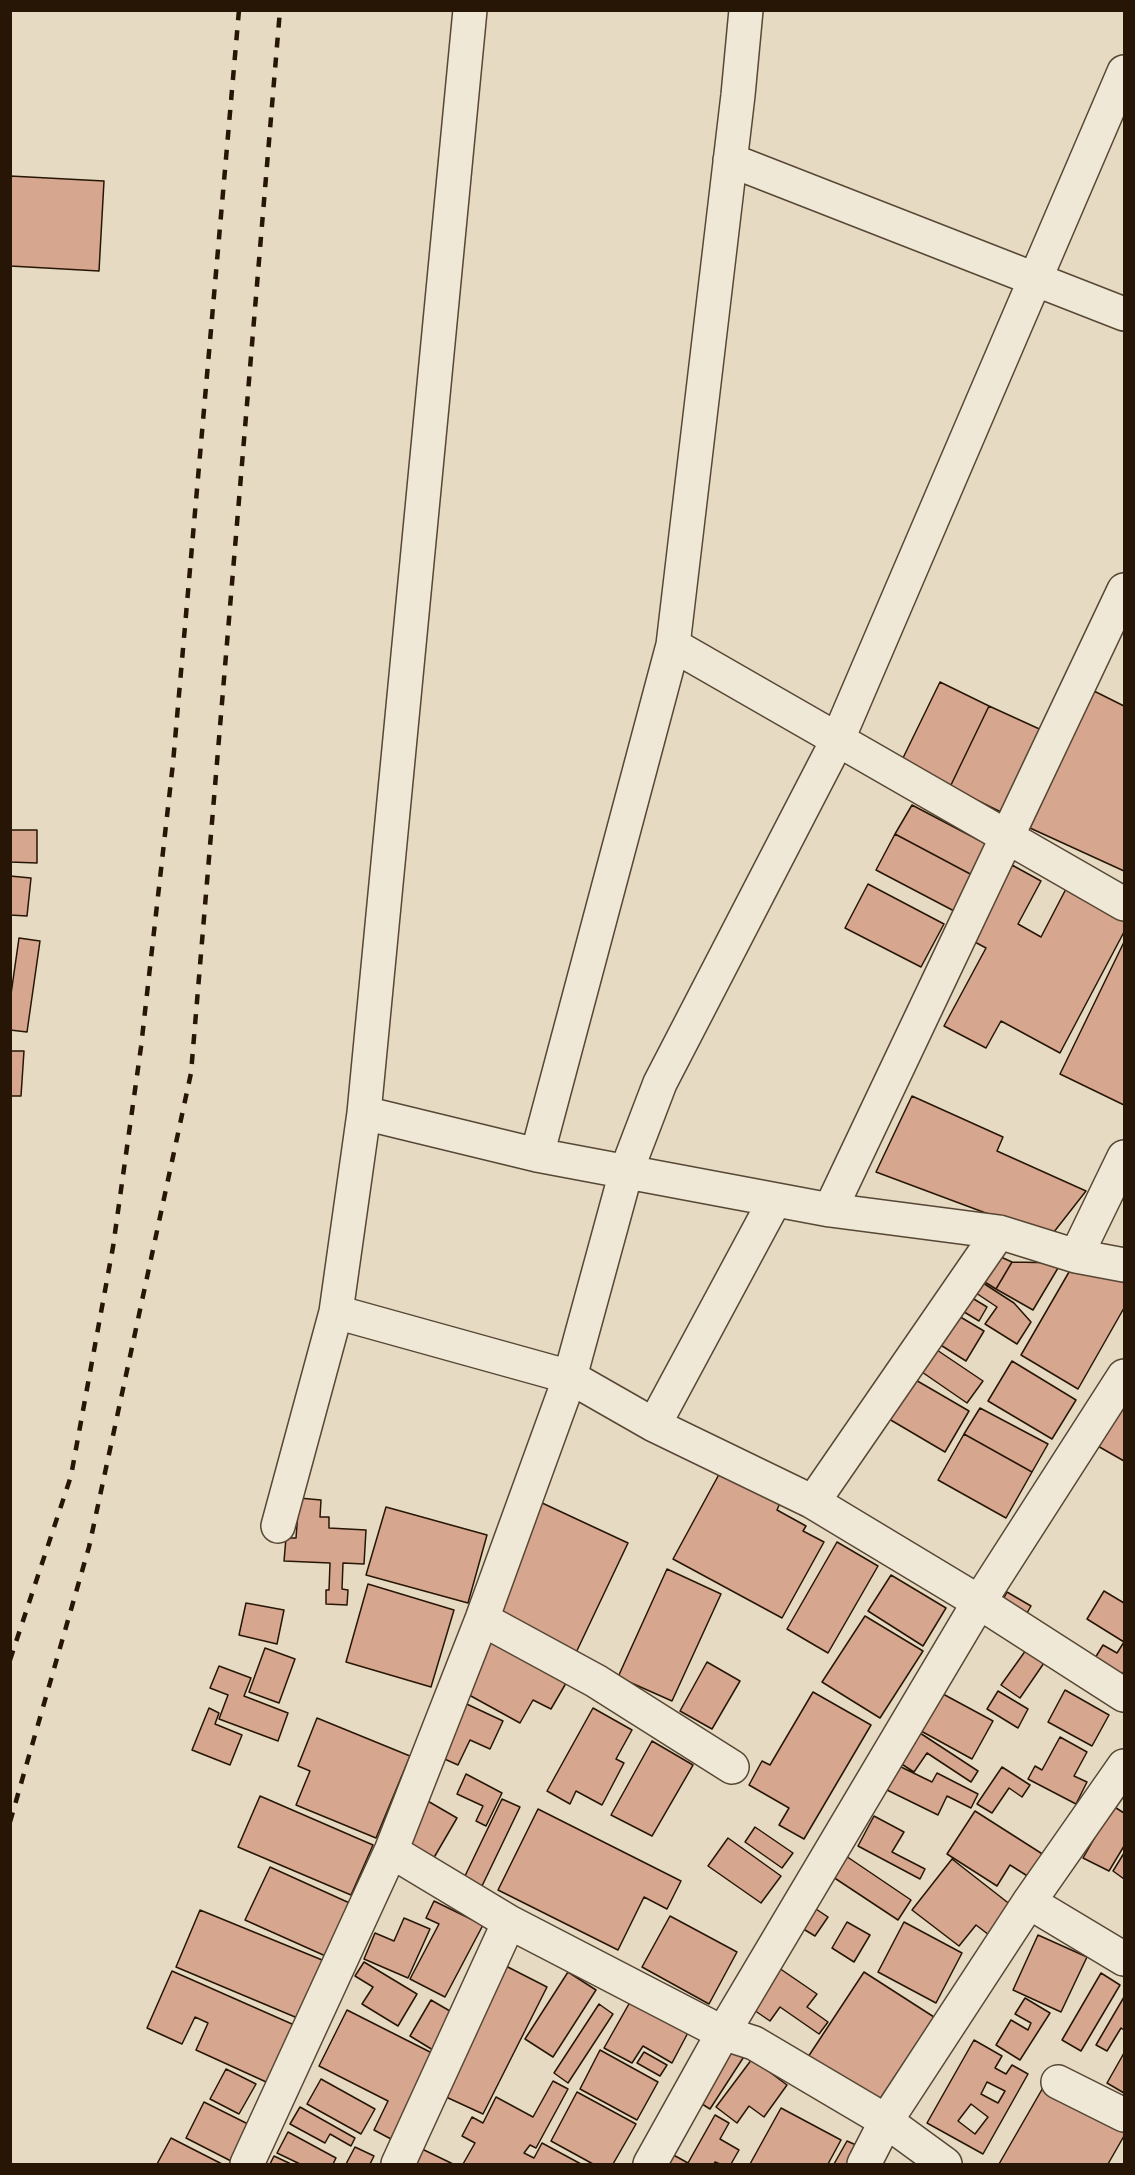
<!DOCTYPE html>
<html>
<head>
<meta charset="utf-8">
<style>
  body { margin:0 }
  #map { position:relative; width:1135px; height:2175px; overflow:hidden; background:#e6dbc2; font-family:"IM FELL Great Primer",serif }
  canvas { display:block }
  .frame { position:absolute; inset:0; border:12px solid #271605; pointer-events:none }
</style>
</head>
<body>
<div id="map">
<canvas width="1135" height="2175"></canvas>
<div class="frame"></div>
</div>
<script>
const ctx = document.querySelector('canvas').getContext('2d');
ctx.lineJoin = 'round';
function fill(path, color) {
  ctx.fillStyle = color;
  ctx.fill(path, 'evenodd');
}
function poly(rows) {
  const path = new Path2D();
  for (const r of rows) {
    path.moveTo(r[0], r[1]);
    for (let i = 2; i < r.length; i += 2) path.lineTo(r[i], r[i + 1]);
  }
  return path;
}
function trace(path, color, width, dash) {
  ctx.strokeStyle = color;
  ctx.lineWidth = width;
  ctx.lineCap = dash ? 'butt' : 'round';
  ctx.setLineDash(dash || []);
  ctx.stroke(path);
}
const building = poly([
  [10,176,104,181,99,271,10,266,10,176],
  [940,682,989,706,950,787,901,762,940,682],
  [1094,691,1124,706,1124,871,1030,828,1094,691],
  [989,706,1046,732,1007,815,950,787,989,706],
  [912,805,990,846,974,876,895,834,912,805],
  [10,830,37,830,37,863,10,862,10,830],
  [895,834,974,876,956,912,876,870,895,834],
  [1012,865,1041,881,1018,924,1041,937,1068,885,1124,915,1124,932,1060,1053,1001,1021,986,1048,944,1026,986,948,971,940,1012,865],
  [10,876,31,878,27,916,10,915,10,876],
  [868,884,944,924,921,967,845,928,868,884],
  [19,938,40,941,27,1032,10,1030,10,1001,19,938],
  [1124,942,1124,1105,1060,1074,1124,942],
  [10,1051,24,1051,21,1096,10,1096,10,1051],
  [912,1096,1003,1137,997,1151,1086,1191,1050,1237,876,1172,912,1096],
  [992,1253,1012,1262,996,1289,980,1279,992,1253],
  [1012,1262,1061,1263,1033,1310,996,1289,1012,1262],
  [1069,1272,1124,1279,1124,1308,1078,1389,1021,1355,1069,1272],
  [983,1283,1014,1303,1031,1322,1017,1344,985,1324,997,1307,976,1293,983,1283],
  [964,1293,987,1307,979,1321,956,1307,964,1293],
  [957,1315,984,1331,966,1361,939,1344,957,1315],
  [934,1348,983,1381,967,1403,919,1370,934,1348],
  [1012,1361,1076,1400,1052,1439,988,1401,1012,1361],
  [914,1379,969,1411,945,1452,889,1419,914,1379],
  [1124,1399,1124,1461,1096,1445,1124,1399],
  [980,1408,1048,1444,1032,1472,964,1434,980,1408],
  [964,1434,1032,1472,1006,1518,938,1480,964,1434],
  [723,1467,780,1503,777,1510,806,1526,803,1531,824,1542,782,1618,673,1559,723,1467],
  [299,1498,321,1500,320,1517,329,1517,329,1528,366,1530,364,1564,343,1563,342,1589,348,1590,347,1605,326,1604,326,1590,329,1590,330,1563,284,1561,286,1538,296,1538,299,1498],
  [540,1502,628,1543,573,1659,485,1617,540,1502],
  [386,1507,487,1535,468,1603,366,1575,386,1507],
  [837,1542,878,1566,828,1653,787,1629,837,1542],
  [667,1569,721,1594,672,1701,618,1677,667,1569],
  [891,1575,946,1608,923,1646,868,1611,891,1575],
  [368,1584,454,1610,431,1687,346,1662,368,1584],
  [1104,1591,1124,1603,1124,1671,1116,1685,1089,1668,1103,1645,1117,1653,1124,1642,1087,1619,1104,1591],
  [1007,1592,1031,1606,1023,1620,999,1607,1007,1592],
  [246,1603,284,1610,277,1644,239,1635,246,1603],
  [865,1616,923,1651,880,1718,822,1682,865,1616],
  [490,1636,569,1678,551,1709,533,1700,520,1723,460,1690,490,1636],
  [265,1648,295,1659,279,1703,249,1692,265,1648],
  [1026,1650,1044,1663,1020,1698,1001,1685,1026,1650],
  [707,1662,740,1681,712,1729,680,1711,707,1662],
  [219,1666,251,1678,244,1696,288,1713,278,1741,219,1719,228,1695,210,1688,219,1666],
  [1065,1690,1109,1715,1092,1746,1048,1722,1065,1690],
  [998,1691,1028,1709,1018,1728,987,1709,998,1691],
  [813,1692,871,1725,804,1839,779,1825,789,1808,749,1785,762,1761,770,1765,813,1692],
  [943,1694,993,1721,972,1759,921,1731,943,1694],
  [456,1699,503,1721,490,1749,470,1740,458,1765,431,1753,456,1699],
  [209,1708,219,1713,215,1724,242,1735,230,1765,192,1750,209,1708],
  [593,1708,632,1730,616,1759,624,1763,602,1805,576,1791,570,1804,547,1791,593,1708],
  [317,1718,410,1756,376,1838,296,1805,310,1771,298,1766,317,1718],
  [920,1733,978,1771,971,1782,927,1753,914,1772,900,1763,920,1733],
  [1060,1737,1087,1752,1074,1776,1087,1782,1076,1804,1028,1779,1035,1766,1042,1770,1060,1737],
  [652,1741,693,1765,652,1836,611,1815,652,1741],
  [897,1765,932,1782,937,1773,978,1794,971,1808,947,1796,938,1815,885,1789,897,1765],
  [1002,1767,1030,1785,1022,1797,1009,1788,992,1813,977,1804,1002,1767],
  [466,1774,502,1793,486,1826,476,1821,483,1806,457,1794,466,1774],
  [260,1796,373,1845,351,1895,238,1847,260,1796],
  [502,1799,520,1807,482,1886,464,1878,502,1799],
  [426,1800,457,1818,432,1861,401,1843,426,1800],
  [1113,1806,1124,1813,1124,1846,1109,1871,1083,1858,1113,1806],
  [538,1809,681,1881,667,1909,644,1897,618,1950,498,1890,538,1809],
  [975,1811,1044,1855,1029,1877,1010,1865,997,1886,947,1854,975,1811],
  [874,1816,904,1832,892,1852,925,1869,920,1879,858,1846,874,1816],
  [755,1827,793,1853,782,1868,745,1842,755,1827],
  [728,1838,781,1876,761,1903,708,1866,728,1838],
  [1124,1853,1124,1879,1113,1871,1124,1853],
  [843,1854,911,1900,898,1920,830,1875,843,1854],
  [952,1859,1016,1909,993,1938,976,1925,959,1946,912,1910,952,1859],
  [270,1867,354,1905,330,1958,245,1920,270,1867],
  [434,1901,483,1925,445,1997,410,1979,439,1924,426,1918,434,1901],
  [813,1907,828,1917,815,1936,800,1927,813,1907],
  [200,1910,332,1964,307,2022,176,1967,200,1910],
  [670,1916,737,1952,709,2004,642,1967,670,1916],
  [404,1918,430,1929,408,1978,364,1959,375,1933,394,1941,404,1918],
  [847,1922,870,1935,854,1962,832,1948,847,1922],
  [904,1922,962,1953,936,2003,878,1972,904,1922],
  [1038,1935,1087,1957,1061,2012,1013,1990,1038,1935],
  [364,1962,417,1994,398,2026,362,2004,373,1987,355,1976,364,1962],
  [498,1962,547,1987,483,2114,433,2091,498,1962],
  [779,1968,817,1994,807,2007,828,2022,819,2034,780,2007,770,2021,751,2008,779,1968],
  [172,1971,301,2028,275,2086,196,2050,208,2023,195,2017,182,2044,147,2028,172,1971],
  [568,1972,596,1990,553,2057,525,2039,568,1972],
  [864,1972,934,2017,878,2102,808,2057,864,1972],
  [1101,1973,1120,1985,1081,2051,1062,2040,1101,1973],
  [634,1995,691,2027,672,2063,643,2046,632,2063,604,2048,634,1995],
  [1124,1997,1124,2030,1121,2028,1107,2051,1096,2045,1124,1997],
  [1025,1998,1050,2013,1020,2060,996,2045,1011,2020,1028,2030,1031,2023,1015,2014,1025,1998],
  [431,2000,455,2014,433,2050,410,2036,431,2000],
  [599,2004,613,2014,568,2083,554,2073,599,2004],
  [347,2010,434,2054,391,2139,374,2130,388,2101,319,2066,347,2010],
  [974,2040,1002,2056,995,2068,1006,2074,1012,2065,1028,2074,983,2154,927,2123,974,2040],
  [987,2082,1005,2091,998,2103,981,2094,987,2082],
  [971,2104,988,2117,975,2134,958,2121,971,2104],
  [728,2045,745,2055,710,2109,694,2099,728,2045],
  [600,2050,658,2082,637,2120,580,2089,600,2050],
  [644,2052,667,2065,660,2076,637,2063,644,2052],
  [1124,2053,1124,2093,1107,2083,1124,2053],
  [752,2059,787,2085,764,2117,749,2106,737,2123,716,2107,752,2059],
  [226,2069,256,2084,239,2114,210,2099,226,2069],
  [321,2079,375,2109,361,2134,307,2104,321,2079],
  [1048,2079,1124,2122,1124,2136,1108,2164,999,2164,1048,2079],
  [553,2081,568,2089,536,2148,530,2145,524,2153,534,2158,542,2143,581,2164,463,2164,475,2143,462,2136,472,2117,483,2123,496,2097,533,2117,553,2081],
  [577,2092,636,2124,613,2164,593,2164,551,2141,577,2092],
  [204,2102,250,2125,231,2161,186,2138,204,2102],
  [300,2107,355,2138,351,2146,330,2134,325,2143,290,2124,300,2107],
  [781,2108,841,2140,828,2164,750,2164,781,2108],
  [715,2115,729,2123,720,2139,739,2150,731,2164,720,2164,715,2162,714,2164,661,2164,668,2152,688,2163,715,2115],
  [288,2132,336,2158,333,2164,300,2164,277,2153,288,2132],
  [171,2138,222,2164,157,2164,171,2138],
  [847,2141,856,2145,861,2164,834,2164,847,2141],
  [355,2147,374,2156,370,2164,346,2164,355,2147],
  [420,2148,453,2164,412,2164,420,2148],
  [274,2156,291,2164,270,2164,274,2156]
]);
fill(building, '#d6a68e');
trace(building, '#271605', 1.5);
const street = poly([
  [730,160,1124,314],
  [673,645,1124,904],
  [364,1113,537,1155,830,1210,999,1232,1076,1256,1124,1265],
  [537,1155,673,645,738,95,746,10],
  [830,1210,1124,590],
  [1076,1256,1124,1157],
  [336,1312,570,1377,654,1425,813,1502,999,1232],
  [654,1425,775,1200],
  [813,1502,979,1602,1124,1695],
  [278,1526,336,1312,364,1113,470,10],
  [482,1619,596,1681,732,1767],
  [391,1851,509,1922,723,2033,754,2043,886,2121,945,2164],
  [1029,1902,1124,1959],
  [1058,2082,1124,2115],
  [247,2164,391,1851,482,1619,570,1377,626,1172,660,1083,837,741,1124,72],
  [398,2164,509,1922],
  [650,2164,723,2033,979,1602,1124,1376],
  [864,2164,886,2121,1029,1902,1124,1766]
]);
trace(street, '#574734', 36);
trace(street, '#efe8d7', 33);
trace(poly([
  [10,1660,71,1476,113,1247,141,1047,173,763,239,10],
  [10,1822,89,1547,191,1073,280,10]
]), '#271605', 4.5, [10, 10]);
</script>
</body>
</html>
